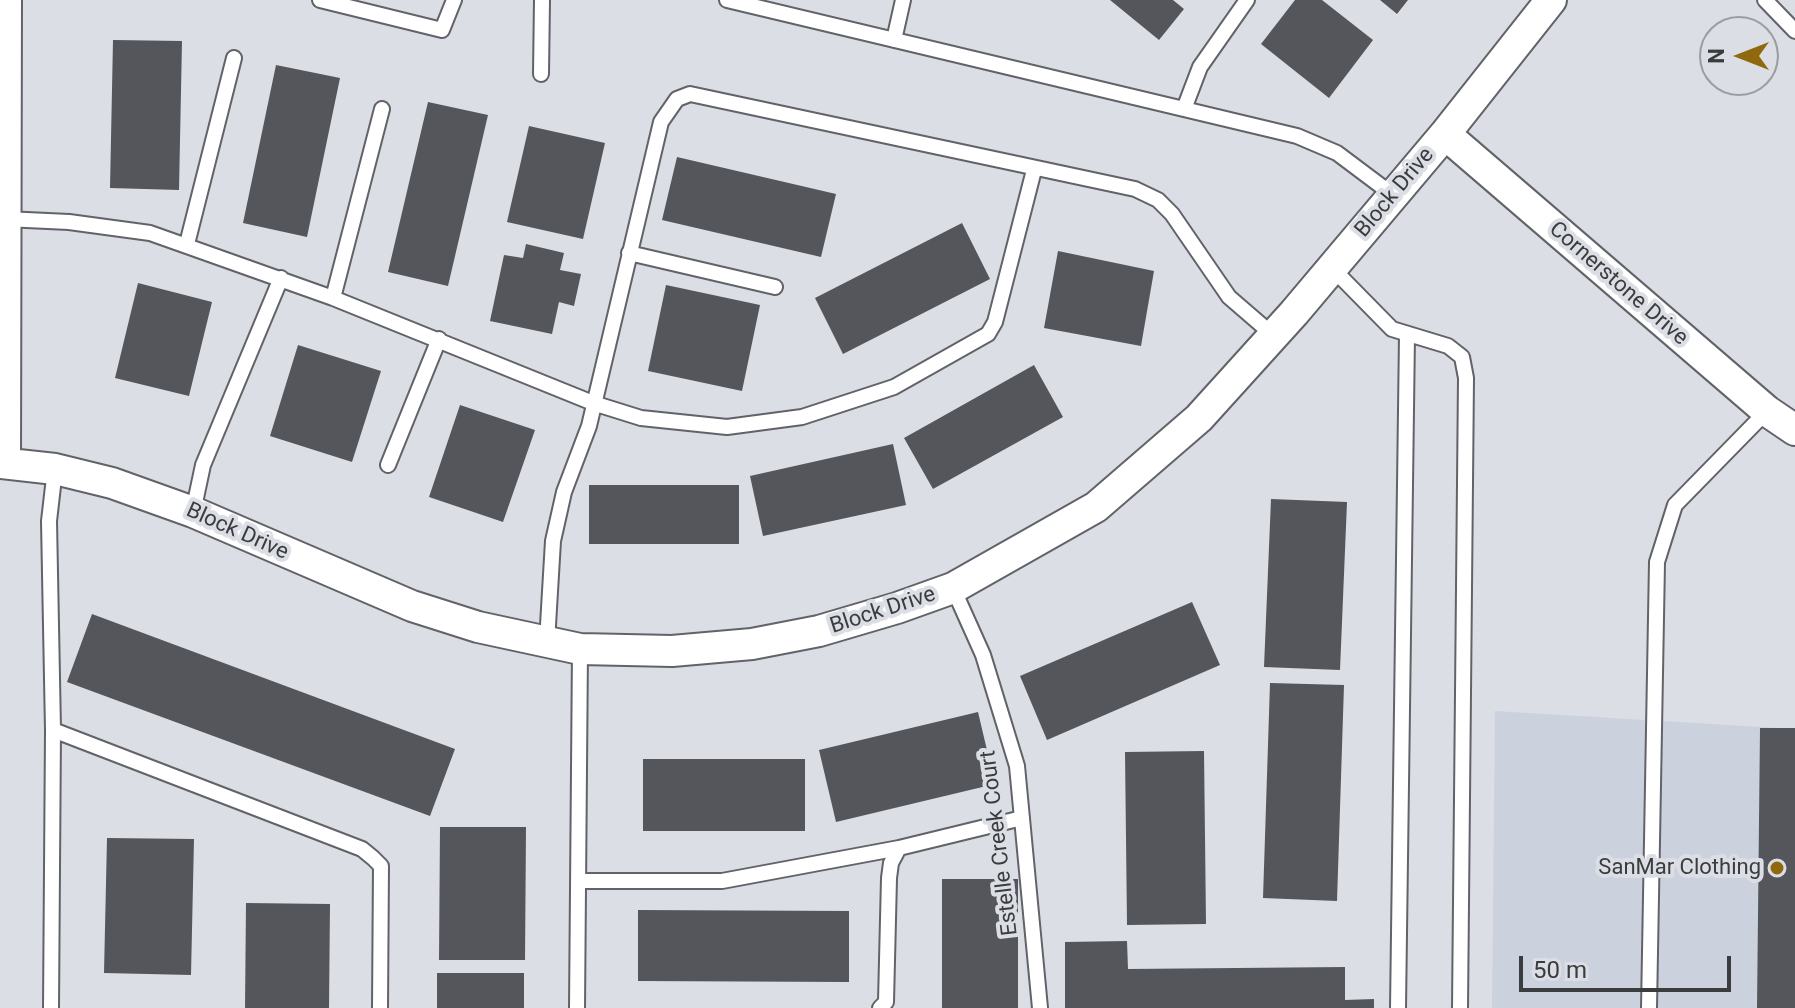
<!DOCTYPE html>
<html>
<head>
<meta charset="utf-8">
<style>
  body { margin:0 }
  #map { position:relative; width:1795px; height:1008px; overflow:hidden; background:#dbdee4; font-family:Roboto,sans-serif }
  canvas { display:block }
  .north { position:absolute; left:1699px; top:16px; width:80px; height:80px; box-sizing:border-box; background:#dbdee4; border:2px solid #9b9da2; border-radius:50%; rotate:270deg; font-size:22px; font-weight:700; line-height:32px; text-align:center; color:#3b3c3e }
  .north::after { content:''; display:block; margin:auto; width:28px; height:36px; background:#90690f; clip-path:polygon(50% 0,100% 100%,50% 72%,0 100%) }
  .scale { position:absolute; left:1519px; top:956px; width:212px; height:36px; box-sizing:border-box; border:4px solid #3b3c3e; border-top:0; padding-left:10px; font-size:24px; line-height:28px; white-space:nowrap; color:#3b3c3e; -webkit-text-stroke:6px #dbdee4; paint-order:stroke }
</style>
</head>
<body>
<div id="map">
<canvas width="1795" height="1008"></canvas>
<div class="north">N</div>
<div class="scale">50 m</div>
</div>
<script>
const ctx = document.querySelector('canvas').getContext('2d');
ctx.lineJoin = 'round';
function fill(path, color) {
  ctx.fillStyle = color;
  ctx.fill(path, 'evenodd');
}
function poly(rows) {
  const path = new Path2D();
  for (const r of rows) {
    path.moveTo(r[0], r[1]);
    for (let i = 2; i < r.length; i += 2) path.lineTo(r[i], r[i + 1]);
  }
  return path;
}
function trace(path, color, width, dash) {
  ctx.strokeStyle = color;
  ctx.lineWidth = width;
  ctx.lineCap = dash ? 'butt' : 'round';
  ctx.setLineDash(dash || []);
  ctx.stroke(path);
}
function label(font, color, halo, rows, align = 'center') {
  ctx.font = font + ' Roboto,sans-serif';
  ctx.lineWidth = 8;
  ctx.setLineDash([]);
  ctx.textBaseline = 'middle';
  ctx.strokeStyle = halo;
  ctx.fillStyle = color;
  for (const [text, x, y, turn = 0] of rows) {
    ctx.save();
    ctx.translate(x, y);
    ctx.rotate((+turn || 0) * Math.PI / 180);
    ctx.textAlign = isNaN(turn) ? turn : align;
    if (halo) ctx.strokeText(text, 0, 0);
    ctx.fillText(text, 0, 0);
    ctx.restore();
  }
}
fill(poly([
  [1495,711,1795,729,1795,1008,1492,1008]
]), '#ccd1de');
fill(poly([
  [1110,0,1173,0,1184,9,1159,40],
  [1295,0,1322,0,1373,40,1329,98,1261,44],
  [1380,0,1408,0,1397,14],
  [113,40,182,41,179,190,110,188],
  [276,65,340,78,307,237,243,223],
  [428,102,488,115,448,286,388,272],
  [529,126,605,143,583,239,507,222],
  [677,157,836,194,821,257,662,220],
  [962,223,990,279,843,354,815,298],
  [526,244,564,253,560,270,581,274,574,306,559,302,552,334,490,321,504,255,523,258],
  [1058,251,1154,271,1141,346,1044,328],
  [138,283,212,302,189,396,115,378],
  [666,285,760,305,742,391,648,371],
  [298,345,381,371,352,462,270,436],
  [1034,365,1063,417,933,489,904,438],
  [460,405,535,430,503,522,429,497],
  [893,444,906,505,763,536,750,476],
  [589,485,739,485,739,544,589,544],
  [1271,499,1347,502,1340,670,1264,667],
  [1192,602,1220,665,1047,740,1020,676],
  [92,614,455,749,430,816,67,682],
  [1270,683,1344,685,1337,901,1263,898],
  [978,712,995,784,836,822,819,750],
  [1760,728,1795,728,1795,1008,1757,1008],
  [1204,751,1206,924,1127,925,1125,752],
  [643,759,805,759,805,831,643,831],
  [440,827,526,827,525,960,439,960],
  [107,838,194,839,191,975,104,973],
  [942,879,1018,879,1018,1008,942,1008],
  [246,903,330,904,329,1008,245,1008],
  [638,910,849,911,849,982,638,981],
  [1127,941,1128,969,1345,967,1345,1000,1374,999,1374,1008,1065,1008,1065,942],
  [437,973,524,973,524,1008,437,1008]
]), '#54565c');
const service = poly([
  [320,0,442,30,454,0],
  [727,0,1297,136,1337,153,1393,195],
  [1765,0,1795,31],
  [894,40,903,0],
  [541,74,542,0],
  [1184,109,1200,67,1247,0],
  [5,219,69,222,150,233,333,298,593,403,641,418,727,427,802,417,894,387,988,334,995,322,1034,170],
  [187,244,234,58],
  [629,253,775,287],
  [1332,268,1392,329,1448,346,1462,357,1466,378,1460,1008],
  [333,298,382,109],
  [388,465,439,339],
  [193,512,203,465,281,278],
  [953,588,983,655,1017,766,1040,1008],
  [547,642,553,541,564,492,589,426,661,122,677,99,690,94,1135,189,1158,200,1172,214,1229,297,1273,335],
  [53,730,362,849,373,858,381,866,380,1008],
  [578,881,722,881,899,848],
  [51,1008,53,730,49,521,55,469],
  [577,1008,580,649],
  [880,1008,886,1002,889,878,891,863,899,848,1022,818],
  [1398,1008,1407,335],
  [1649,1008,1657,562,1675,505,1767,411]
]);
const minor = poly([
  [1445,134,1767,411,1795,430],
  [0,463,55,469,112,483,193,512,412,606,478,627,580,649,672,651,752,644,819,631,897,608,953,588,1096,507,1199,418,1294,313,1445,134,1551,0],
  [5,463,6,0]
]);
trace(service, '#616369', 18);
trace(minor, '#616369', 34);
trace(service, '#fff', 14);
trace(minor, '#fff', 30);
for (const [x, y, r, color] of [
  [1777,868,8,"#90690f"]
]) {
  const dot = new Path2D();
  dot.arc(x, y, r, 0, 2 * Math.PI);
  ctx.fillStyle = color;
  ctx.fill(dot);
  trace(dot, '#dbdee4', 3);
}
label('22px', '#3b3c3e', '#dbdee4', [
  ["Block Drive",1395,193,-50],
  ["Cornerstone Drive",1618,284,41],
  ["Block Drive",237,532,24],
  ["Block Drive",883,611,-18],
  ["Estelle Creek Court",1000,843,-97]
]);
label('22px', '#3b3c3e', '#dbdee4', [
  ["SanMar Clothing",1761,868]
], 'right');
</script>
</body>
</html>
